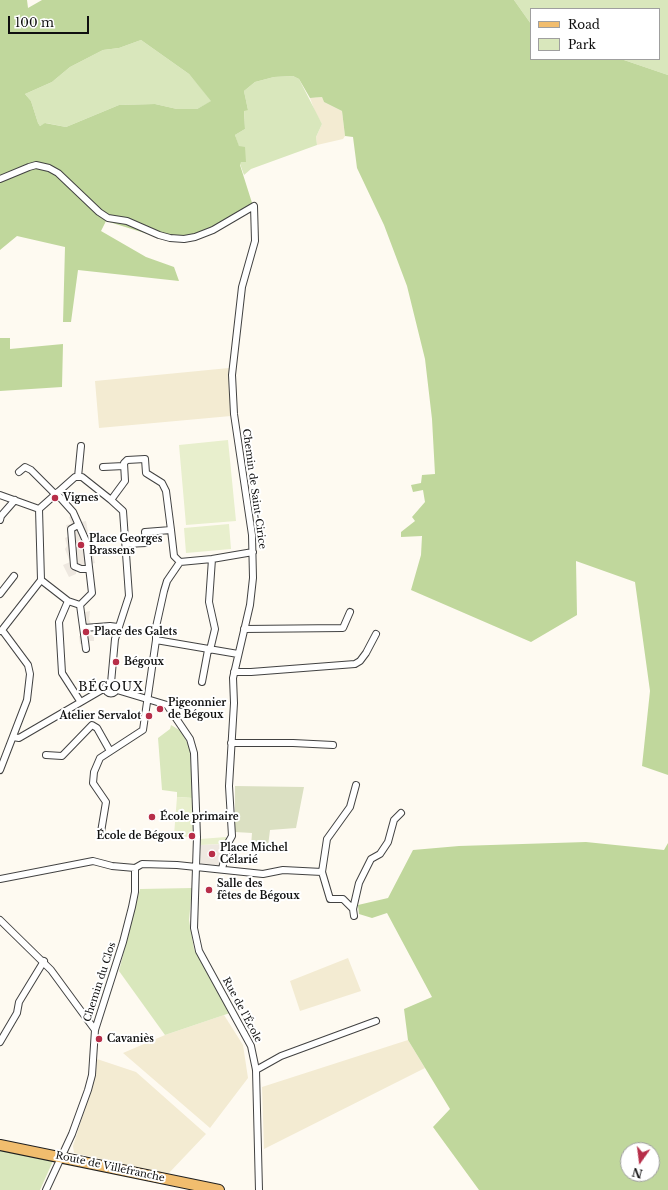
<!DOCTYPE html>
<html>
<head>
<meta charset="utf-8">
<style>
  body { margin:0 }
  #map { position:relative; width:668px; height:1190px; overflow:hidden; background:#fefaf1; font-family:"Libre Baskerville",serif }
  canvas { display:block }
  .legend { position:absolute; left:530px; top:8px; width:130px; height:52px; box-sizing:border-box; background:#fff; border:1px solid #9f9f9f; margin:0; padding:5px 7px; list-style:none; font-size:12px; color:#0f0f0f }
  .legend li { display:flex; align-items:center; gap:8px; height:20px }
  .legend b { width:20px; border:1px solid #9f9f9f }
  .north { position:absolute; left:620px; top:1142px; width:40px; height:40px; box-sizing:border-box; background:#fff; border:1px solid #9f9f9f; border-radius:50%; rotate:194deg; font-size:11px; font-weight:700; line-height:16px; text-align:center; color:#0f0f0f }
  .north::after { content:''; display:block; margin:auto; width:14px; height:18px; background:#b72e49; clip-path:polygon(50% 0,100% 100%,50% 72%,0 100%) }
  .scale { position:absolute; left:8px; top:16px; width:81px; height:18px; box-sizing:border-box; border:2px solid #0f0f0f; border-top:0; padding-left:5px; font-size:12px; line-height:14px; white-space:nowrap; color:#0f0f0f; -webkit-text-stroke:3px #fff; paint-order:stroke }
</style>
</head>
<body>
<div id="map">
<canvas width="668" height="1190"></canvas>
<ul class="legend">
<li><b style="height:5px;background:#f1bd6e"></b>Road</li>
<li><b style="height:11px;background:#d9e7bc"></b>Park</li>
</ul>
<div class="north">N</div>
<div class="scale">100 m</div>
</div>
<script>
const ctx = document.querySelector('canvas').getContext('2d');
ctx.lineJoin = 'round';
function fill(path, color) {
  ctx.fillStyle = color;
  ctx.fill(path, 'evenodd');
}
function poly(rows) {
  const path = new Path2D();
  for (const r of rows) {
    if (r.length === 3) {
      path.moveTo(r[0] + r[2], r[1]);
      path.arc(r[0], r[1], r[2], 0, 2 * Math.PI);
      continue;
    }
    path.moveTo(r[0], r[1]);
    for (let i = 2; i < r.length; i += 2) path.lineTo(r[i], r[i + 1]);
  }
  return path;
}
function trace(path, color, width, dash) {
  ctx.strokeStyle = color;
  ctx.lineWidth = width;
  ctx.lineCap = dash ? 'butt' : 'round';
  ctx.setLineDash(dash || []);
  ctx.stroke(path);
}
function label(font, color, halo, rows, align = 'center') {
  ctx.font = font + ' "Libre Baskerville",serif';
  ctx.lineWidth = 4;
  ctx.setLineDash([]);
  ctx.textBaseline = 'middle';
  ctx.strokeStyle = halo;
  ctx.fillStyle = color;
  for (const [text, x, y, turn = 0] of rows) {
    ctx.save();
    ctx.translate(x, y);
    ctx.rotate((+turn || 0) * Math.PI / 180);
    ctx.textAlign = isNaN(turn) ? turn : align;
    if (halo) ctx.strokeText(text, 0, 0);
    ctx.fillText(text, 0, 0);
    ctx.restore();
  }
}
fill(poly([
  [322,97,324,102,342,111,345,136,343,139,317,145,316,137,322,124,315,112,310,98],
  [229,368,231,416,99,428,95,381],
  [348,958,361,991,300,1011,290,981],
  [224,1015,243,1045,248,1078,210,1128,123,1053,165,1035],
  [408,1040,425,1068,264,1149,262,1087],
  [97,1059,136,1072,206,1134,168,1174,74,1153,73,1146,96,1074]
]), '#f3ebd2');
fill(poly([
  [514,0,668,0,668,75,621,59,659,59,659,9,531,9,531,24],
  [141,40,189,74,212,101,197,109,177,109,155,104,119,105,66,127,46,123,40,126,38,123,31,101,25,94,52,82,70,67,103,50,119,48],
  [293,76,299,79,322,124,316,137,317,145,251,169,244,175,240,164,245,147,239,147,235,135,245,129,244,110,248,110,244,91,255,82,274,77],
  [171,725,181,731,190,748,192,798,177,797,177,792,162,790,158,738,170,729],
  [192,888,189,920,194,949,230,1013,165,1035,119,971,140,889],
  [0,1150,53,1161,40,1190,0,1190]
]), '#d9e7bc');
fill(poly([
  [0,0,27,0,28,8,42,0,514,0,531,24,531,59,621,59,668,75,668,775,642,766,650,691,635,582,576,561,577,615,531,642,411,590,421,555,422,536,401,537,401,532,415,521,412,517,425,502,423,490,413,492,411,485,421,483,422,475,435,474,432,419,425,359,407,286,384,225,357,168,353,137,345,136,342,111,324,102,322,97,310,98,299,79,293,76,274,77,255,82,244,91,248,110,244,111,245,129,235,135,239,146,245,147,246,162,241,162,240,165,253,206,200,233,167,240,106,221,101,231,146,257,174,267,179,281,78,270,71,322,63,322,65,247,17,236,0,250],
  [141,40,189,74,211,101,197,109,177,109,155,104,119,105,66,127,45,123,40,126,38,123,31,101,25,94,52,82,70,67,103,50,119,48],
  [0,338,10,338,10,349,63,344,62,387,0,391],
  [586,842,664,850,668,843,668,1190,479,1190,433,1127,450,1109,408,1040,404,1009,432,997,387,913,372,918,359,914,358,905,388,898,413,850,459,846],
  [628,1150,652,1150,652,1174,628,1174]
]), '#c0d79c');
fill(poly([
  [235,786,304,787,296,828,270,830,268,846,251,846,252,833,235,832]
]), '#dbe0c2');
fill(poly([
  [228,440,236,521,186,525,179,445],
  [229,524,231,549,186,553,184,528],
  [177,797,192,798,195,838,174,835],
  [226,837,226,844,201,845,200,839]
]), '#e8efcd');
fill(poly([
  [79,515,81,522,86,521,90,543,94,543,96,548,92,550,95,563,91,564,92,568,76,571,76,574,69,577,63,565,70,562,65,549,67,546,65,538,69,536,66,525,71,524,69,517],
  [90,611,89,619,91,624,93,624,93,630,90,630,90,635,94,635,94,641,90,641,90,648,84,649,83,644,80,644,79,636,82,636,80,613],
  [226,844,220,866,201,863,201,845]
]), '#eee8e0');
const minor = poly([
  [0,179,29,167,36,165,49,168,58,173,99,212,108,218,127,221,159,235,170,238,184,239,195,237,213,230,254,206,255,241,242,287,232,375,234,414,252,535,253,578,250,605,233,678,234,703,229,786,232,836,228,843,222,869],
  [103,467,124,466],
  [19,472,25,467,31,470,55,494],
  [78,477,81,446],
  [56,493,73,512,86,541,92,593,80,605,68,601],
  [0,495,39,509],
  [111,500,125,481,124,463,127,460,145,459,146,473,162,483,166,491,171,530,145,532,146,543,126,544],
  [39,509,75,477,82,477,111,500,123,511,129,596,115,639,111,683],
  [0,520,1,516,15,500],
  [78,525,71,529,74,566,81,569,89,569],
  [180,562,212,559,253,552],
  [41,580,68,601,59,622,62,673,80,701],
  [0,594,14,576],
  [80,605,86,649],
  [84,628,110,626,118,627],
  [244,629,343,628,350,612],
  [0,631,2,630,41,580,39,509],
  [156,640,238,654],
  [210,650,215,629,209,602,212,559],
  [234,672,251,672,355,664,360,661,366,653,376,634],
  [202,682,208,650],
  [111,688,5.5],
  [117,690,167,705,190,739,194,753,197,837,194,928,199,951,251,1046,256,1070,259,1190],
  [13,737,19,738,105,688],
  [231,743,293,743,333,745],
  [46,755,62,756,92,725,97,728,110,751],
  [0,770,27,700,30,674,28,665,2,630],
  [101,832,106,802,93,783,94,772,100,758,143,730,156,640,156,627,164,591,167,581,180,562,174,556,171,530],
  [0,879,93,861,112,866,135,868,142,864,177,865,263,874,283,870,322,872],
  [353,909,343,899,330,899,322,872,327,839,350,807,356,785],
  [354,916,353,909,359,883,371,859,380,854,388,842,394,820,401,813],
  [0,920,51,970,95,1030],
  [0,1042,17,1013,19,1002,44,961],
  [256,1070,281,1056,376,1021],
  [46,1190,72,1134,88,1090,92,1075,95,1030,123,942,132,907,135,892,135,868]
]);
const primary = poly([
  [0,1145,219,1190]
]);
trace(minor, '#424242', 8);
trace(primary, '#202020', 12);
trace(minor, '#fff', 6);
trace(primary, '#f1bd6e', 10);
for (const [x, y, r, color] of [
  [55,498,4,"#b72e49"],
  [81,545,4,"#b72e49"],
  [86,632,4,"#b72e49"],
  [116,662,4,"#b72e49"],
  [160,709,4,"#b72e49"],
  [149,716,4,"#b72e49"],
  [152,817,4,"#b72e49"],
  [192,836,4,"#b72e49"],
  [212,854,4,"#b72e49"],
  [209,890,4,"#b72e49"],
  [99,1039,4,"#b72e49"]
]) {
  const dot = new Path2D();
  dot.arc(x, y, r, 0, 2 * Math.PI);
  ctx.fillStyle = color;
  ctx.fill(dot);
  trace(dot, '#fff', 1.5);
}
label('10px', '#0f0f0f', '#fff', [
  ["Chemin de Saint-Cirice",254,489,82],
  ["Chemin du Clos",100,982,-72],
  ["Rue de l'École",242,1010,62],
  ["Route de Villefranche",110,1167,12]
]);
label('bold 10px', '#0f0f0f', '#fff', [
  ["Vignes",63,498],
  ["Place Georges",89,539],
  ["Brassens",89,551],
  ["Place des Galets",94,632],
  ["Bégoux",124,662],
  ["Pigeonnier",168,703],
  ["de Bégoux",168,715],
  ["Atelier Servalot",141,716,"right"],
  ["École primaire",160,817],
  ["École de Bégoux",184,836,"right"],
  ["Place Michel",220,848],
  ["Célarié",220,860],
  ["Salle des",217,884],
  ["fêtes de Bégoux",217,896],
  ["Cavaniès",107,1039]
], 'left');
ctx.letterSpacing = '1px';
label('12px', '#0f0f0f', '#fff', [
  ["BÉGOUX",111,688]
]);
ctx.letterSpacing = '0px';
</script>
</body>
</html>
